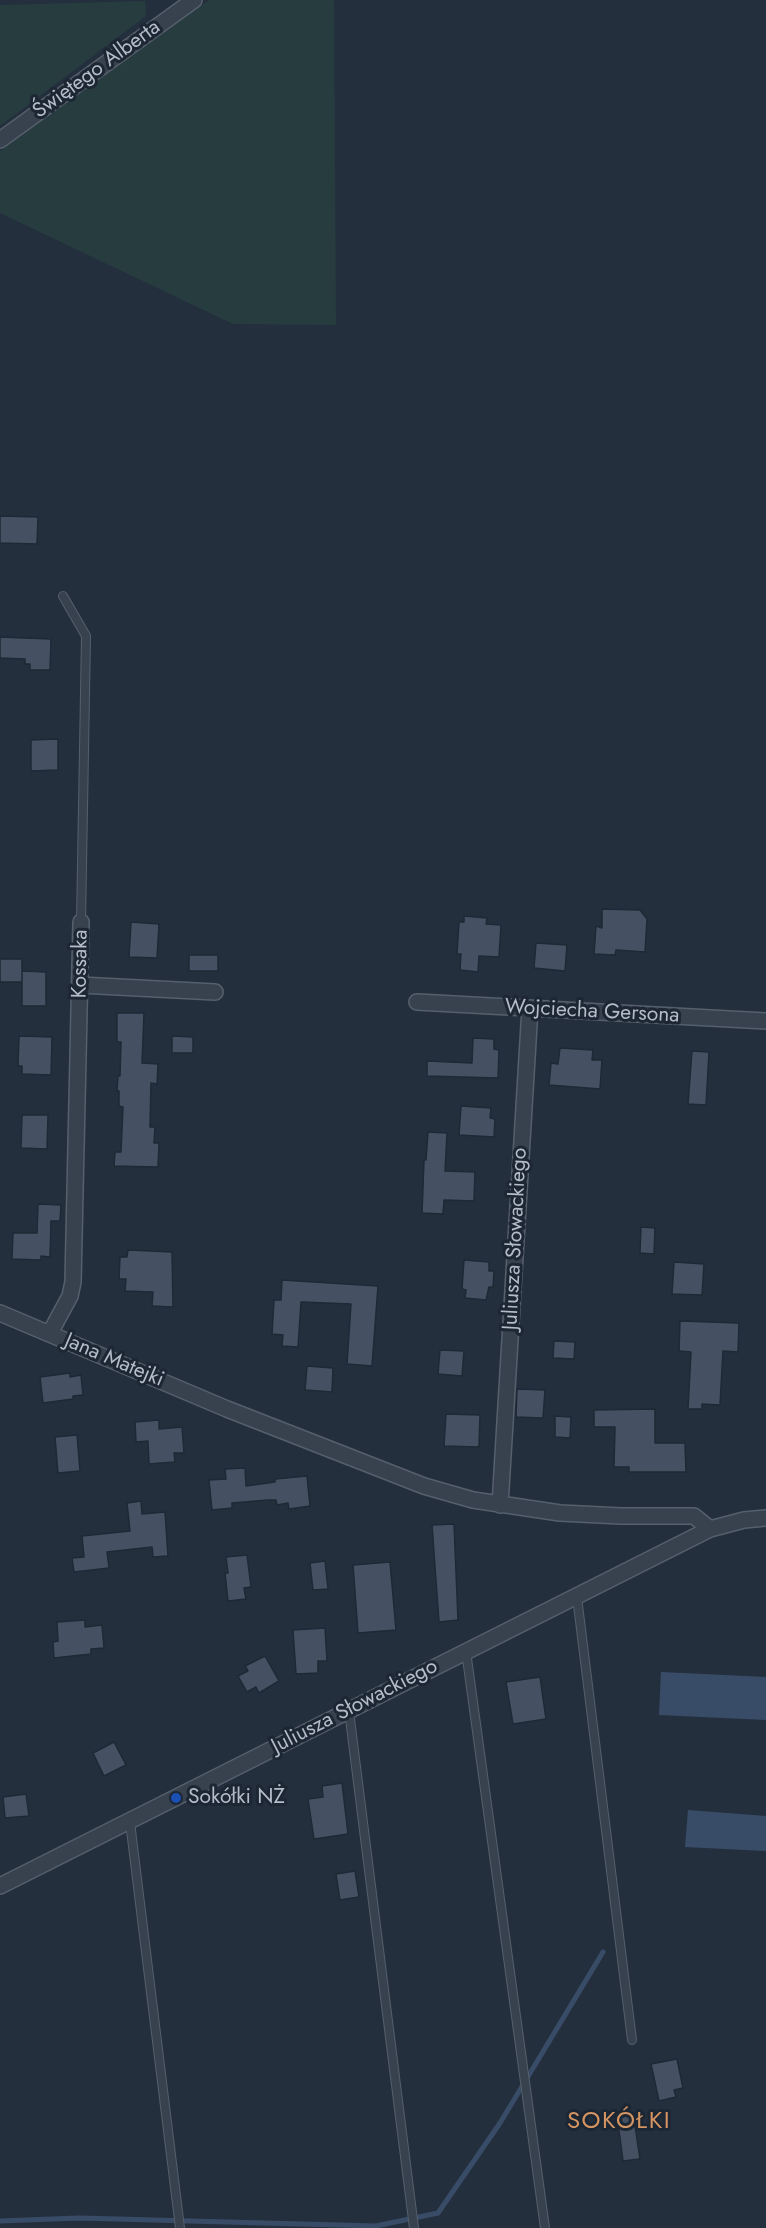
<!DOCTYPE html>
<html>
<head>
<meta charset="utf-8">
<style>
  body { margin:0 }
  canvas { display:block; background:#242f3e }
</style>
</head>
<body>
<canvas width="766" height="2228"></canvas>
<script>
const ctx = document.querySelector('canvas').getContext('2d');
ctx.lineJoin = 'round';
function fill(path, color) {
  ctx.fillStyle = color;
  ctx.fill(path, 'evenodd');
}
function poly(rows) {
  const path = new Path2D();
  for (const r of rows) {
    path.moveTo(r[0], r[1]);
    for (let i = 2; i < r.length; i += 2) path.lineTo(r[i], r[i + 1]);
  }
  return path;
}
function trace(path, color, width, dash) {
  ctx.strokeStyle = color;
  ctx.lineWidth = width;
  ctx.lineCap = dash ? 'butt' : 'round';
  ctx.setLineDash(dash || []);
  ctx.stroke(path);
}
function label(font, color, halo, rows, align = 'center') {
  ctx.font = font + ' Jost,sans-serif';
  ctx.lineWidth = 6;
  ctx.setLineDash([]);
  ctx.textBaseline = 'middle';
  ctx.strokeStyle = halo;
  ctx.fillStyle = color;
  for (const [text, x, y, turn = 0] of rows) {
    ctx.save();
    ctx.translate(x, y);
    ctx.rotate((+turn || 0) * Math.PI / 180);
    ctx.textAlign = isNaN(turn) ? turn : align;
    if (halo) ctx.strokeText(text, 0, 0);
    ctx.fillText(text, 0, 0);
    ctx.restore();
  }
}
fill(poly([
  [209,0,334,0,336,325,233,324,0,213,0,151],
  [145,1,146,16,0,126,0,5]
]), '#263c3f');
fill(poly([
  [661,1672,766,1677,766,1720,659,1715],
  [688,1810,766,1816,766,1851,685,1847]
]), '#394c67');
trace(poly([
  [0,2221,79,2218,376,2226,438,2213,500,2123,603,1952]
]), '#394c67', 5);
const building = poly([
  [0,516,38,517,37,544,0,543,0,516],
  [0,637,51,639,50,670,30,670,30,664,25,664,25,659,0,658,0,637],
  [58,739,58,770,31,771,31,740,58,739],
  [602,909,640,910,647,919,645,952,616,950,615,955,594,954,596,926,602,928,602,909],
  [464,916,487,918,486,924,501,925,499,957,479,956,478,972,460,970,461,954,457,954,459,922,464,922,464,916],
  [131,922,159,924,157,958,129,957,131,922],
  [536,943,567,945,565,971,534,968,536,943],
  [189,955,218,955,218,971,189,971,189,955],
  [0,959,22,959,22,982,0,982,0,959],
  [22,971,46,972,46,1006,22,1006,22,971],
  [117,1013,144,1013,142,1063,158,1064,157,1084,151,1083,150,1127,155,1127,154,1143,159,1143,158,1167,114,1166,115,1152,121,1152,123,1107,119,1106,119,1091,117,1091,118,1076,120,1076,121,1042,117,1042,117,1013],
  [19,1036,52,1037,51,1075,22,1074,22,1066,18,1066,19,1036],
  [172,1036,193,1037,193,1053,172,1053,172,1036],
  [473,1038,494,1039,494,1049,499,1050,498,1078,427,1076,427,1061,472,1063,473,1038],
  [560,1048,593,1050,592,1060,602,1060,600,1089,549,1085,551,1063,558,1064,560,1048],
  [692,1051,709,1052,706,1105,688,1104,692,1051],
  [461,1106,491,1108,490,1118,495,1119,494,1137,459,1135,461,1106],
  [22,1115,48,1115,47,1149,21,1148,22,1115],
  [428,1132,447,1133,445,1171,475,1172,474,1201,444,1200,443,1214,422,1213,424,1160,426,1160,428,1132],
  [38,1204,61,1205,60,1221,51,1221,50,1257,41,1256,41,1260,12,1259,13,1233,37,1233,38,1204],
  [641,1227,655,1228,654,1254,640,1253,641,1227],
  [128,1250,172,1252,173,1307,152,1306,153,1292,125,1291,126,1279,119,1279,120,1257,127,1257,128,1250],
  [464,1260,489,1262,489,1271,494,1271,493,1287,489,1287,486,1300,465,1298,466,1290,462,1289,464,1260],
  [674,1262,704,1264,702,1295,672,1294,674,1262],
  [282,1280,378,1286,372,1366,347,1364,351,1304,301,1302,298,1347,282,1346,283,1335,272,1334,274,1300,281,1300,282,1280],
  [680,1321,739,1323,738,1352,723,1351,720,1405,702,1404,702,1409,688,1409,691,1352,679,1351,680,1321],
  [554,1341,575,1342,574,1359,553,1358,554,1341],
  [440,1350,464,1351,462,1376,438,1374,440,1350],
  [307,1366,333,1368,332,1392,305,1390,307,1366],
  [70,1373,70,1377,81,1375,83,1395,73,1396,73,1399,43,1403,40,1377,70,1373],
  [517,1389,545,1390,543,1418,516,1417,517,1389],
  [655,1409,655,1443,685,1443,686,1472,629,1472,629,1467,614,1467,615,1427,594,1427,594,1410,655,1409],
  [446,1414,480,1415,479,1447,444,1446,446,1414],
  [555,1416,571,1417,570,1438,555,1437,555,1416],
  [159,1420,159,1429,182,1427,184,1453,174,1453,175,1462,149,1464,148,1441,136,1442,135,1422,159,1420],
  [77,1435,80,1471,58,1473,55,1437,77,1435],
  [245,1468,246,1486,275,1482,275,1479,307,1476,310,1506,289,1509,288,1503,277,1505,276,1500,268,1500,232,1503,232,1508,212,1510,209,1480,226,1479,225,1469,245,1468],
  [141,1501,142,1514,165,1512,168,1556,153,1557,152,1547,107,1552,109,1568,74,1572,72,1558,84,1557,82,1536,130,1531,127,1503,141,1501],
  [454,1524,458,1620,439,1622,432,1525,454,1524],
  [247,1555,251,1587,244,1588,246,1599,228,1601,225,1573,228,1573,226,1557,247,1555],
  [325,1561,328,1589,313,1590,310,1563,325,1561],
  [390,1562,396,1630,358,1633,353,1565,390,1562],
  [85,1620,85,1627,102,1625,104,1648,91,1649,91,1654,54,1658,53,1642,58,1641,57,1622,85,1620],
  [325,1628,327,1661,318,1661,318,1673,296,1674,293,1630,325,1628],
  [265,1656,279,1681,259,1693,256,1687,247,1692,238,1676,248,1671,245,1666,265,1656],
  [540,1677,546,1719,513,1724,506,1682,540,1677],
  [114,1742,126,1765,104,1776,93,1753,114,1742],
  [342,1783,348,1834,314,1839,308,1799,323,1797,322,1786,342,1783],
  [26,1794,29,1816,5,1818,3,1797,26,1794],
  [355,1871,359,1897,340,1900,336,1874,355,1871],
  [677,2059,683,2088,674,2090,676,2097,659,2101,651,2064,677,2059],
  [633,2113,640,2159,623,2161,617,2115,633,2113]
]);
fill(building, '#455162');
trace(building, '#1f2835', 1.5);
const service = poly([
  [63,596,86,636,81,922],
  [577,1597,632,2040],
  [466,1651,545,2228],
  [349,1711,414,2228],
  [130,1822,180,2228]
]);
const minor = poly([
  [0,140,194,0],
  [80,985,215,992],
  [417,1002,766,1021],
  [0,1313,227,1409,424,1486,473,1500,560,1513,621,1516,694,1516,710,1529],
  [50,1333,70,1296,73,1282,81,922],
  [500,1505,530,1008],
  [0,1886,710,1529,744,1520,766,1518]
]);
trace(service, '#565f6c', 10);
trace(minor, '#565f6c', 18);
trace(service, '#38414e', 8);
trace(minor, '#38414e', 15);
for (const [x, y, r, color] of [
  [176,1798,6,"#1a4fb4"]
]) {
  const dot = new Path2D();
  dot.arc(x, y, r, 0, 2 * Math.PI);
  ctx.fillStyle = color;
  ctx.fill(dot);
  trace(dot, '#1d2633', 2);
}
label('21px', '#b4bcc9', '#1d2633', [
  ["Świętego Alberta",97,70,-36],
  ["Kossaka",81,964,-89],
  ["Wojciecha Gersona",592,1012,3],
  ["Juliusza Słowackiego",516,1239,-87],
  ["Jana Matejki",114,1361,23],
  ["Juliusza Słowackiego",355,1707,-27]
]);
label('21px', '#b4bcc9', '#1d2633', [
  ["Sokółki NŻ",188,1798]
], 'left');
ctx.letterSpacing = '1.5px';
label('24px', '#d59563', '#1d2633', [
  ["SOKÓŁKI",619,2122]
]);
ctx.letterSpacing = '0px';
</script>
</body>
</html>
